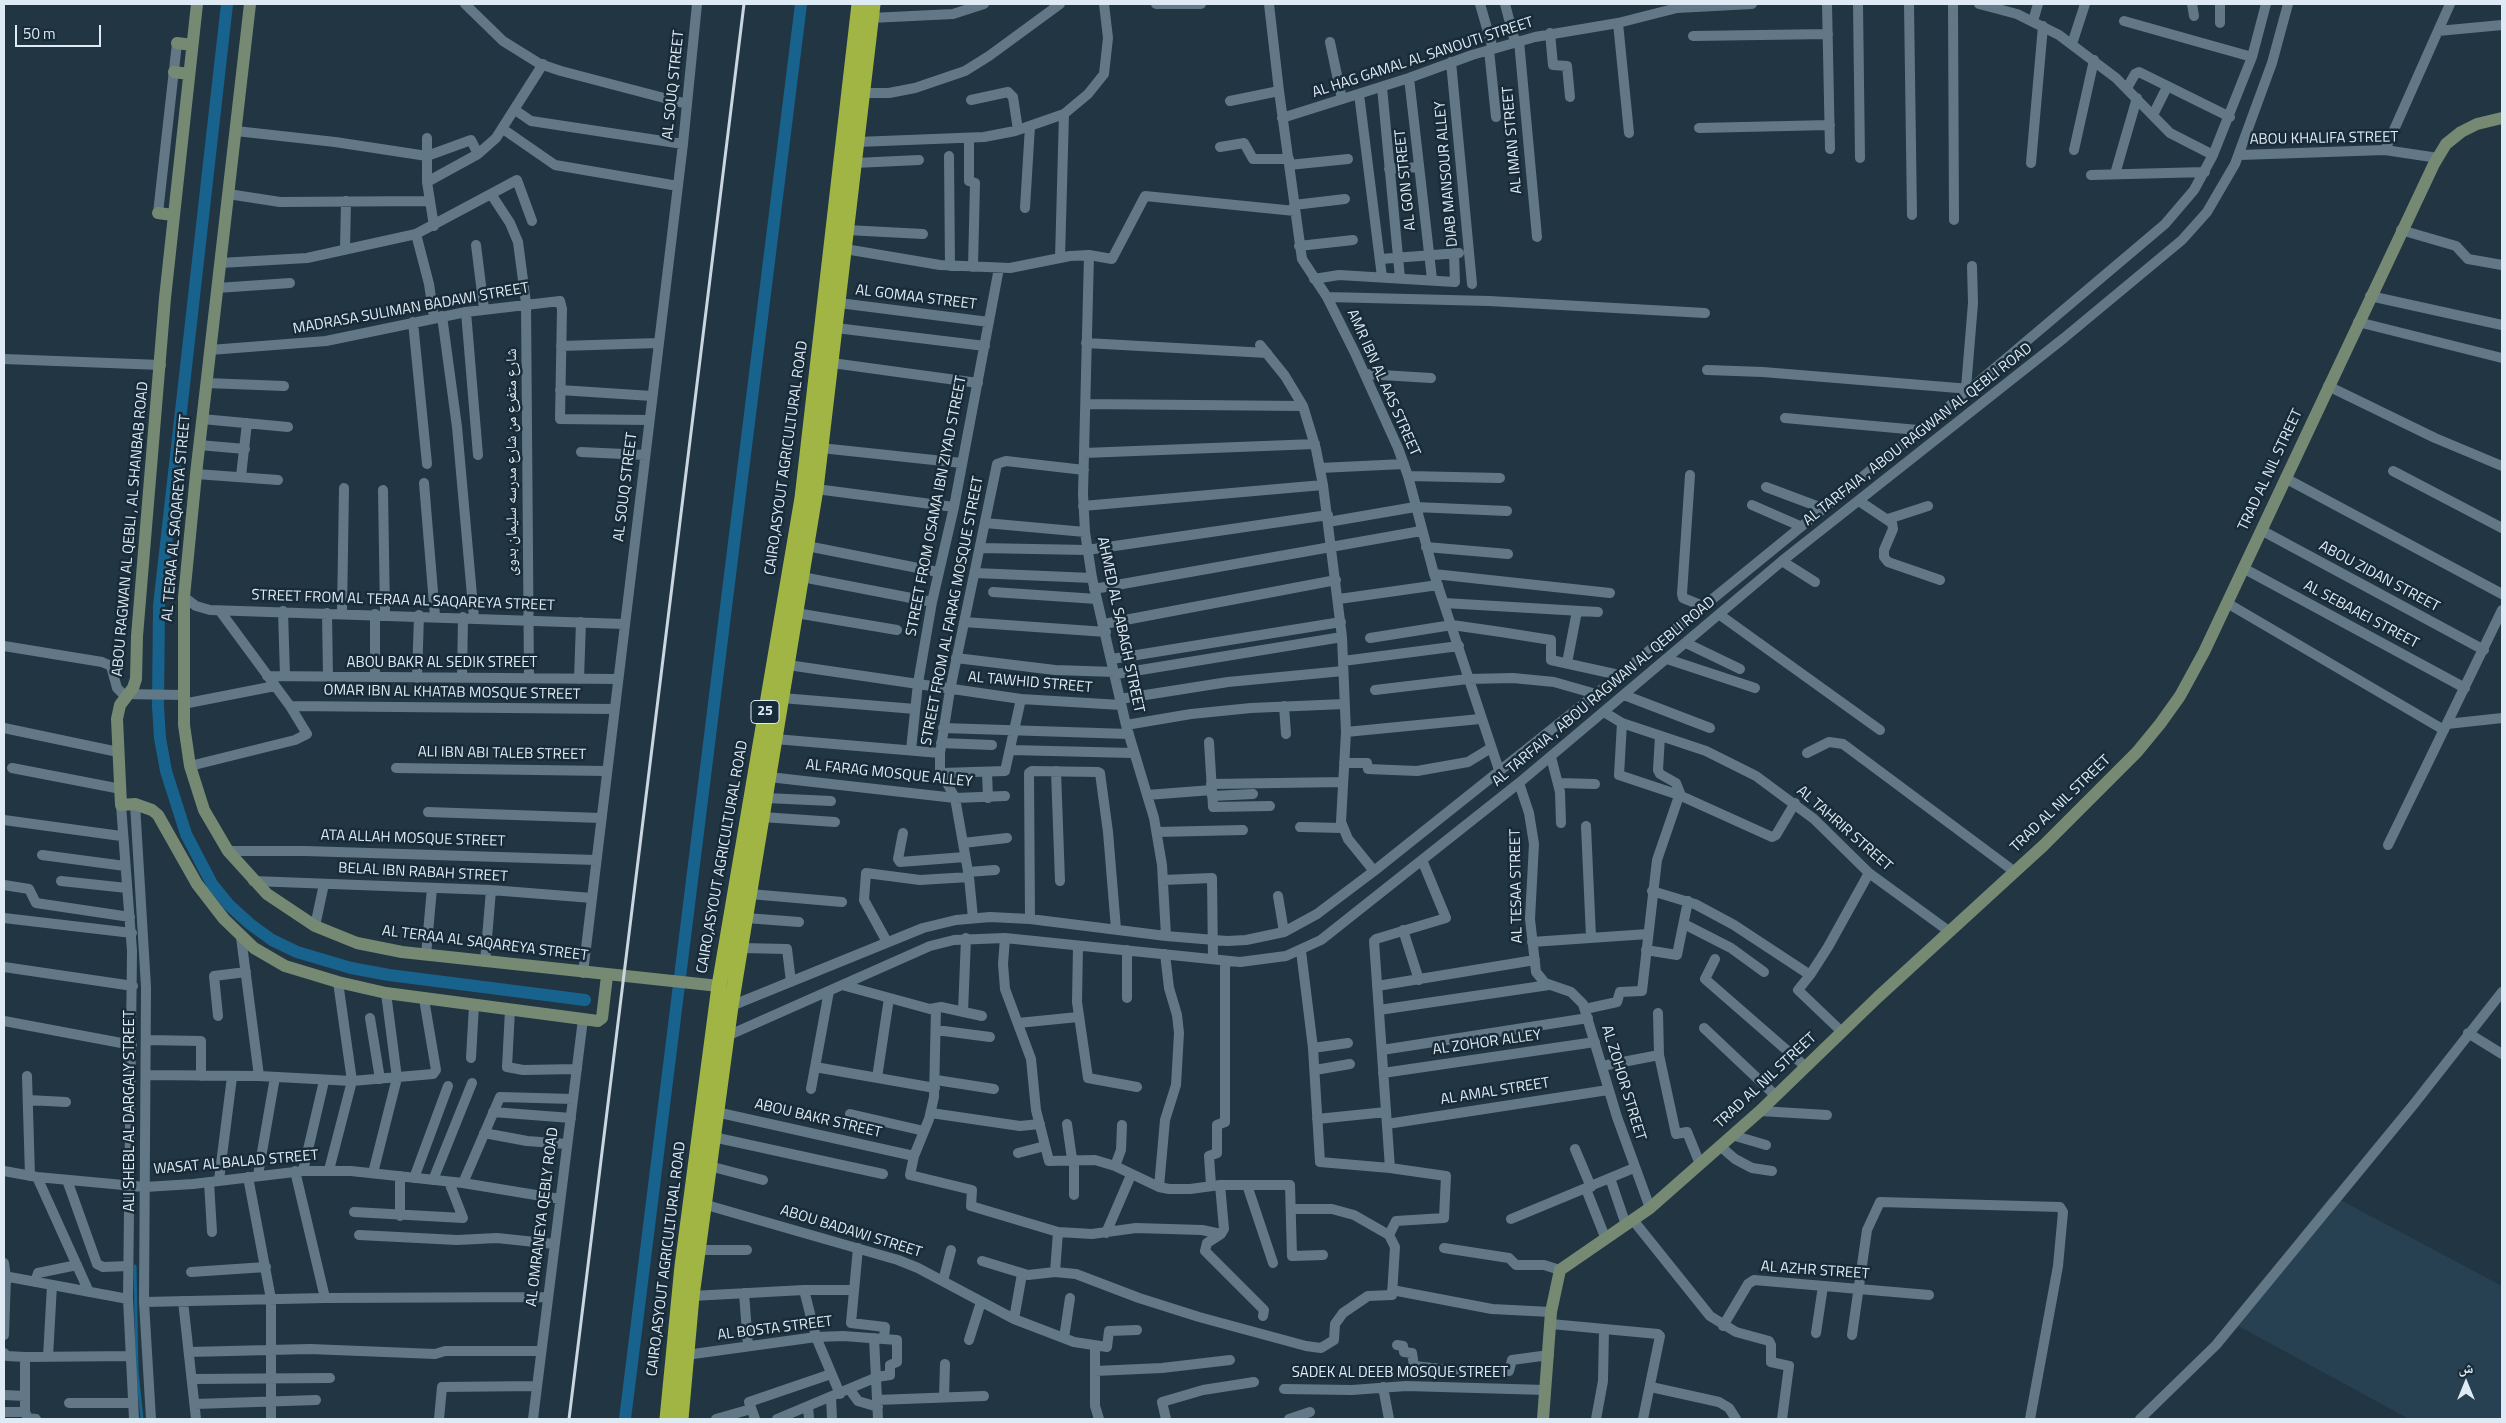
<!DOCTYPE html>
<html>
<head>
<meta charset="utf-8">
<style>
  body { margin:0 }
  #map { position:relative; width:2506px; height:1423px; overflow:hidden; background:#223542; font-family:"Titillium Web","Noto Naskh Arabic",sans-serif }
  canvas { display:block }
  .frame { position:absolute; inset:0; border:5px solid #dfebf4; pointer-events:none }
  .north { position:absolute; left:2441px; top:1358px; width:50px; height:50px; -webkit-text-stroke:4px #182b38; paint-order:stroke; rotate:0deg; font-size:14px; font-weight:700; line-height:20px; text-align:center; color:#dfebf4 }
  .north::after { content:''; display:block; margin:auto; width:18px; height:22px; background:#dfebf4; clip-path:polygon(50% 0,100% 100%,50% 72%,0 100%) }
  .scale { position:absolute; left:15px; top:25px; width:86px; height:22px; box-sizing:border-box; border:2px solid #dfebf4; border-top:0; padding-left:6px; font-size:15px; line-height:18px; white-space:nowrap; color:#dfebf4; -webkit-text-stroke:4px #182b38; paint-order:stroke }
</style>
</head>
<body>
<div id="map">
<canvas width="2506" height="1423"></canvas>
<div class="frame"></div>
<div class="north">ش</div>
<div class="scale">50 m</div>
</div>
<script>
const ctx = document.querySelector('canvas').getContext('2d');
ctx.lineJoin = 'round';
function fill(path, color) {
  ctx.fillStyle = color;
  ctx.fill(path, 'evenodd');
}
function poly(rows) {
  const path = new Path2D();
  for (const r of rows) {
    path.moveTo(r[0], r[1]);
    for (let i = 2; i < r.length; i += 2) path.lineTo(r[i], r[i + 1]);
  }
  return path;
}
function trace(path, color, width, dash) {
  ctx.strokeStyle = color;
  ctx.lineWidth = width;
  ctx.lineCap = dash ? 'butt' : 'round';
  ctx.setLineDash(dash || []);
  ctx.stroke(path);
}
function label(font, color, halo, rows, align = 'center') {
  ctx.font = font + ' "Titillium Web","Noto Naskh Arabic",sans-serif';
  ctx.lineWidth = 5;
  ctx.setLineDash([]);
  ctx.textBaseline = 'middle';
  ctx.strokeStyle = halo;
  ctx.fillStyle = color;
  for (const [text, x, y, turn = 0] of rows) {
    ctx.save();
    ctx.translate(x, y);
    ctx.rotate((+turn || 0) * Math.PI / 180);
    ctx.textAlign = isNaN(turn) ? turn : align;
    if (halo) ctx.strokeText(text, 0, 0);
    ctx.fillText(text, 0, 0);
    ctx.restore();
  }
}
fill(poly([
  [2331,1195,2502,1286,2502,1419,2409,1419,2231,1322]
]), '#274052');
trace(poly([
  [135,1266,137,1371,142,1419]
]), '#18638e', 3);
trace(poly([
  [227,4,159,606,158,706,160,738,166,771,186,834,212,884,229,905,250,924,272,940,297,952,351,968,389,975,585,1000],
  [625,1419,801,4]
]), '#18638e', 12);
trace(poly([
  [465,4,503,41,540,64,561,71,687,104],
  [1156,4,1201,4],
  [1269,4,1279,91,1302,259,1327,297,1355,353,1398,448,1408,476,1434,574,1499,770],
  [1480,4,1493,49],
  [1505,4,1515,42],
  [1827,4,1830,149],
  [1858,4,1860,158],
  [1909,4,1912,215],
  [1953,4,1954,220],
  [1979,4,2017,14,2059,35,2116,78,2170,133,2213,155],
  [2192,4,2194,16],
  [2220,4,2220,23],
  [871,18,953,14,984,4],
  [2033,21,2038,4],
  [2124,21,2252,57],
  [1618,23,1629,133],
  [2438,31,2502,25],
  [1550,33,1553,65,1567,66,1570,97],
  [1693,36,1828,34],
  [1519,41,1537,237],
  [1330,42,1342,99],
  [2072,44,2085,4],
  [1489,50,1496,117],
  [1451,62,1472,284],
  [1409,78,1432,279],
  [1382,87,1400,278],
  [2127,88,2135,74,2139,72,2230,117],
  [858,93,889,93,915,88,965,71,989,56,1060,4],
  [1359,94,1382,277],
  [971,100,1008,92,1013,97,1018,130],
  [1230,101,1279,91],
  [515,110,531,121,683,144],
  [2153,115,2167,87],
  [1282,118,1409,78,1472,55,1535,37,1618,23,1677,8,1752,4],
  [1699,128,1830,125],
  [503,129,555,165,678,186],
  [236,131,335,142,427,156,471,140,478,154],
  [427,138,427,182,434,226],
  [969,138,969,181,975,183,973,267],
  [857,142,984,137,1015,131,1064,114,1088,94,1104,74,1108,38,1104,4],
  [1220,147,1244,143,1253,159,1289,159],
  [2074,150,2094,60],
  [2385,150,2450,4],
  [2240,155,2385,150,2438,158],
  [949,156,950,266],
  [855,163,919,160],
  [2031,163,2043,26],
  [1289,165,1348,159],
  [1389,169,1419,167],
  [2115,174,2137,98],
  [2091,175,2205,172],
  [427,182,478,154,496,138,543,64],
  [228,194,280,202,429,201],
  [491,194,510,223,518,242,526,303,529,678],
  [1294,205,1345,199],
  [1025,208,1030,126],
  [158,213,177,43],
  [847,230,923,234],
  [2401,230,2456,246,2468,259,2502,265],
  [416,234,429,284,434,318],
  [476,245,484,309],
  [1299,246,1353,240],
  [845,249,940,265,1010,268,1070,256,1089,255,1112,259,1145,196,1295,211],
  [345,250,346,201],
  [1089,255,1083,494,1085,532,1092,578,1126,725,1154,818,1162,865,1166,936],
  [1060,258,1064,114],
  [1381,259,1459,253],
  [220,263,307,258,416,234,517,180,532,221],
  [1314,279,1339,275,1455,282,1454,253],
  [217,288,290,283],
  [2370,296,2502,325],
  [1327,297,1489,301,1705,313],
  [839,303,989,322],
  [466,312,478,455],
  [442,316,457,427,474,618],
  [413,322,427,464],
  [2358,322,2502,358],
  [836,328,985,346],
  [1086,343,1267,353],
  [1260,345,1285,376,1303,406,1316,449,1323,485,1342,637,1346,732,1341,822,1348,839,1374,871],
  [561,346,658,343],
  [210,350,326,341,466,312,560,301,562,309,560,419,649,420],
  [4,359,161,365],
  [832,363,978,383],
  [1707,370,1763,372,1970,389],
  [1365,374,1431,378],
  [206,383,284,386],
  [2328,386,2435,438,2502,466],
  [1966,388,1973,303,1972,266],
  [560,390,652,396],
  [1086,404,1303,406],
  [1785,418,1918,430],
  [202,419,288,427],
  [199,445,245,449],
  [821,448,962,463],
  [581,452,645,455],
  [1084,453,1315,444],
  [1320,468,1404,464],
  [2393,471,2502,528],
  [196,474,278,480],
  [1690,475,1682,594,1683,598,1703,606],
  [241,476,247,423],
  [1408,476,1500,478],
  [2285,478,2502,594],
  [424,483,435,616],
  [1766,487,1822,508],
  [816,489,954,507],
  [383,490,385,614],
  [1859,501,1892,523,1893,529,1884,550,1884,557,1888,562,1940,580],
  [1752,505,1800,526],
  [1083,506,1323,485],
  [1888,519,1928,506],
  [1328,522,1415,507,1507,511],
  [985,523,1085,532],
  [2261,530,2484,650],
  [807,546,938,572],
  [1426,547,1508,554],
  [980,548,1087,550,1328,515],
  [1782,561,1815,582],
  [2243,568,2465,688],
  [975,573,1092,578],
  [1434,574,1610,593],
  [802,577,932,602],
  [1094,589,1421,531],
  [993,592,1097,599],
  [184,597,196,606,210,610,624,624],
  [1339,599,1438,585],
  [1444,603,1598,612],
  [2227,603,2444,730],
  [283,611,285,676],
  [327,613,328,677],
  [342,613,344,488],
  [796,613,897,630],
  [1720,615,1880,730],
  [964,622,1106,632],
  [1104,624,1336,580],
  [1370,638,1452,625,1501,632,1551,640,1551,660,1619,675],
  [1686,643,1740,669],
  [4,646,102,662,111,666,117,688,123,694,183,695],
  [956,658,1055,670,1115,672],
  [1112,659,1341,622],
  [1667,659,1755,688],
  [1343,661,1459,646],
  [1567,663,1577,611],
  [788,665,1021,699,1121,705],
  [1116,674,1342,637],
  [267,676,617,679],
  [375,677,375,614],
  [417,678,419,615],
  [462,678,463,617],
  [579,679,581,622],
  [1375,690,1468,679,1513,678,1554,682,1596,694],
  [1624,695,1710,728],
  [782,698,915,709],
  [1120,699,1228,682,1343,671],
  [183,704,275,686],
  [290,706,614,709],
  [1284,706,1286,734],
  [1604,712,1622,723,1706,751,1756,776,1814,819,1869,873,1950,932],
  [1622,723,1619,775,1679,795,1772,837,1776,835,1795,803],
  [2447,724,2502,718],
  [1126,725,1191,714,1251,708,1344,704],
  [4,728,118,752],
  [943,728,1129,734],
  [1346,732,1480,719],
  [775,739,940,753],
  [1209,742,1213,807,1270,806],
  [941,743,992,745],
  [911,750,918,683,932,602,954,507,999,268],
  [1010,750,1133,753],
  [1807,753,1829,742,1843,744,2015,872],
  [1551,757,1560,792,1561,823],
  [1344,763,1367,763,1368,769,1417,771,1468,762,1491,748],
  [190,766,295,740,307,734,290,706,220,611],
  [12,768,121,789],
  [396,768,606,771],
  [1056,771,1060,881],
  [987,772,988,798],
  [942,773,1005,771,1021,699],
  [769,777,955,798,1005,796],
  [1519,783,1529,813,1534,844,1530,919,1536,972,1545,983,1571,992,1583,1004,1617,1117,1650,1208],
  [1558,783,1595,784],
  [1211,784,1343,782],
  [1147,795,1212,790],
  [1212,796,1253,794],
  [766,798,831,801],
  [135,804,146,987,144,1302,151,1419],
  [121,805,132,951,128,1299,134,1419],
  [428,812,601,818],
  [762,817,835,822],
  [4,820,121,836],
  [1586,826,1591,937],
  [1300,827,1342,828],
  [1157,832,1243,830],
  [903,833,898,859,900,862,965,857],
  [963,843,1007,838],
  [2388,845,2502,610],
  [228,851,305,851,596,860],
  [42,855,125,866],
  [968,872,995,870],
  [1163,880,1212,878,1213,959],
  [61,881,127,888],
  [253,881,491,890,592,898],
  [4,885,29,889,36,903,130,917],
  [1652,891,1695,904,1734,925,1810,975],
  [750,894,842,902],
  [1278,896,1284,932],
  [4,918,132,933],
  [746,918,799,922],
  [973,918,969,877,955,798,940,770,940,753,950,690,997,464,1006,461,1084,470],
  [1030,919,1029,773,1032,771,1098,772,1100,773,1108,832,1116,929],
  [1684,924,1731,948,1764,972],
  [315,926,324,884],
  [1403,930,1419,980],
  [241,937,259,1076],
  [1005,938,1003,964,1005,989,1031,1059,1036,1110,1049,1161,1095,1160,1115,1166,1159,1187,1169,1189,1190,1189,1220,1185,1290,1185,1292,1256,1323,1255],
  [887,942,864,900,866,873,920,880,969,877],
  [1532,942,1648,934],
  [1078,946,1077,1002,1088,1078,1137,1087],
  [741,948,787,949,791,982],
  [1127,950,1127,998],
  [1646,950,1677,955,1688,901],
  [1301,951,1313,1048,1320,1162,1390,1168,1446,1176,1444,1218,1396,1221,1389,1235],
  [426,955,432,888],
  [1715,959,1705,979,1806,1067],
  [485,962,491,890],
  [4,967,133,986],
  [583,973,683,144,697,4],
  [842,985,930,1009,941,1007,982,1016],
  [1377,986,1535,960],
  [731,1006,923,928,956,920,990,917,1030,919,1166,936,1227,941,1246,940,1284,932,1317,914,1374,871,1596,694,1970,389,2165,224,2194,190,2213,155,2252,57,2266,4],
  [936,1008,934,1097,929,1119,914,1156,910,1175,972,1190,971,1206,1058,1232,1092,1234,1136,1228,1202,1230,1221,1234],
  [1585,1009,1617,1002,1620,992,1642,991,1657,860,1680,793,1676,783,1660,774,1658,770,1660,736],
  [510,1010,507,1067,523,1070,577,1069],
  [1379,1010,1549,985],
  [963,1012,966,938],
  [1658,1013,1659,1055,1676,1134,1687,1132,1700,1164],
  [218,1016,214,976,246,972],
  [370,1018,380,1079],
  [4,1021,132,1045],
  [1018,1023,1078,1017],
  [1704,1028,1776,1096],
  [936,1030,990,1037],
  [1842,1032,1798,990,1810,975,1828,947,1869,873],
  [2468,1033,2502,1054],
  [727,1036,930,946,954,940,1005,938,1240,962,1286,956,1321,940,1519,783,1782,561,2064,338,2182,240,2207,212,2235,164,2272,63,2288,4],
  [146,1040,201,1041,201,1076],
  [1313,1048,1348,1043],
  [1382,1050,1588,1018],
  [471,1058,474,1005],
  [1602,1066,1659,1055],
  [815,1067,935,1088],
  [1315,1070,1350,1064],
  [1383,1073,1595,1042],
  [146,1075,259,1076,352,1081,433,1074,436,1070,424,999],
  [27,1076,30,1176],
  [877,1078,889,998],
  [936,1080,994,1089],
  [811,1089,829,991],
  [28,1100,66,1102],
  [1760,1111,1827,1115],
  [493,1112,571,1118],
  [716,1112,914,1156],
  [931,1113,1020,1126,1040,1124],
  [850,1114,924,1131],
  [1317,1119,1386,1112],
  [1067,1124,1072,1159],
  [1387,1124,1608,1090],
  [484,1133,527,1141,567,1144],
  [1732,1135,1766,1145],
  [713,1137,883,1174],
  [1720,1146,1735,1159,1752,1168,1772,1171],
  [1575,1149,1591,1187],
  [1018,1153,1045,1146],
  [1074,1159,1074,1195],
  [709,1166,763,1180],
  [1115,1166,1121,1150,1122,1125],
  [1390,1168,1374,941,1376,939,1446,918,1422,860],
  [329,1170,352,1081,338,982],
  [4,1171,37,1177,145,1187,193,1184,303,1171,351,1171,463,1183,560,1199],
  [295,1171,325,1298],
  [303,1171,324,1081],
  [373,1173,397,1078,386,993],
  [258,1175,275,1077],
  [37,1177,89,1292],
  [248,1177,271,1299,271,1419],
  [414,1178,448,1086],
  [1610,1178,1626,1225],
  [67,1180,97,1264,103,1267,128,1266],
  [219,1180,232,1077],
  [433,1180,472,1083],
  [209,1182,212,1232],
  [463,1183,500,1097,573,1099],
  [1211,1185,1209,1156,1217,1153,1217,1125,1225,1122,1225,961],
  [1220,1185,1224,1229,1221,1234,1207,1243,1205,1251,1264,1310,1263,1316],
  [1247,1185,1273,1263],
  [1159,1187,1165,1120,1176,1085,1179,1033,1177,1015,1169,988,1165,954],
  [1586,1189,1605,1237],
  [703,1204,898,1260,918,1268,1014,1319,1074,1342,1107,1347,1109,1331,1137,1330],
  [354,1212,463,1218,449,1182],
  [400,1216,400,1176],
  [1511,1219,1634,1168],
  [1633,1220,1710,1316,1736,1332,1769,1341,1771,1345,1771,1362,1789,1366,1782,1419],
  [1106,1233,1131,1175],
  [359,1235,457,1240,497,1238,554,1244],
  [858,1248,851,1323,885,1327,884,1339],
  [1444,1248,1509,1258,1516,1265,1544,1265,1560,1270],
  [698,1250,747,1250],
  [982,1261,1028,1275,1055,1272,1076,1274,1139,1298,1199,1317,1306,1346,1321,1348,1334,1340,1335,1324,1343,1313,1368,1296,1392,1295,1395,1247,1389,1235,1354,1215,1332,1209,1291,1209],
  [4,1263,6,1277,4,1335],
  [191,1272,266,1267],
  [1055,1272,1058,1232],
  [4,1276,128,1299],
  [943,1281,951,1250],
  [35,1282,38,1273,77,1265],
  [804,1290,816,1337,840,1394],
  [1392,1290,1492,1309,1551,1312],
  [744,1293,748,1346],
  [692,1296,804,1290,853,1290],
  [183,1301,196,1419],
  [144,1302,325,1298,548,1297],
  [1014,1319,1022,1274],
  [1551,1324,1658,1334,1660,1336,1643,1419],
  [1723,1326,1748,1284,1754,1280,1929,1295],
  [1816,1333,1823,1286],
  [1852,1335,1867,1230,1880,1202,2060,1207,2063,1212,2058,1266,2030,1419],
  [874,1338,878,1419],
  [1064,1338,1070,1298],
  [969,1340,981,1302],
  [1397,1345,1403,1346,1404,1352,1412,1353,1414,1366,1460,1371,1509,1371,1512,1360,1549,1355],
  [1095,1346,1095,1406,1099,1419],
  [189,1352,310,1349,435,1354,445,1351,541,1351],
  [4,1353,7,1356,25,1357,130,1356],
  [686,1355,816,1337,843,1336,897,1340,897,1362,890,1365,890,1375,877,1377,777,1419],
  [25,1357,25,1412,28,1418,36,1419],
  [48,1357,52,1285],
  [1095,1371,1162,1368,1230,1360],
  [192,1379,330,1378],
  [1383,1387,1389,1419],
  [1651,1387,1719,1402,1729,1408,1736,1419],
  [1284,1389,1352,1390,1406,1386,1546,1390],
  [850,1390,858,1401,878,1407],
  [4,1395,25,1396],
  [831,1397,832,1419],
  [944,1397,945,1364],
  [877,1400,984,1396],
  [69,1403,133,1403],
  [195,1404,316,1400],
  [808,1406,809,1419],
  [4,1412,25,1412],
  [439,1419,442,1387,537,1386],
  [533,1419,583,1019],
  [716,1419,751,1409],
  [755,1419,749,1402,831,1374],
  [1166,1419,1162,1402,1203,1390,1254,1382],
  [1289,1419,1310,1412],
  [1596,1419,1603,1381,1604,1329],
  [2140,1419,2216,1345,2414,1104,2502,992]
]), '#637887', 10);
trace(poly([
  [197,4,165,298,137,636,136,679,133,688,120,705,117,719,121,805,135,804,152,810,158,815,197,884,224,919,254,948,285,966,338,982,386,993,598,1021,602,1018,607,976],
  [250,4,196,474,184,597,184,725,190,766,204,810,228,851,267,894,315,926,357,943,402,952,719,986],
  [177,43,192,45],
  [174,72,189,74],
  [158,213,173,215],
  [1543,1419,1551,1312,1560,1270,1650,1208,1760,1111,1878,997,2044,845,2137,752,2160,724,2180,696,2204,652,2434,164,2446,144,2461,132,2477,124,2502,118]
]), '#768a73', 12);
trace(poly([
  [667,1419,682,1266,719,986,802,498,859,4],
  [681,1419,692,1296,731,1006,816,489,873,4]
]), '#a1b545', 15);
trace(poly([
  [569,1419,744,4]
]), '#cad6e0', 3);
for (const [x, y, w] of [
  [765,712,28]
]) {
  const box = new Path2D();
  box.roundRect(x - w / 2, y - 11.5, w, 23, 4);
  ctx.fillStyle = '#182b38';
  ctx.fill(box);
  trace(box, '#dfebf4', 1);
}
label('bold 14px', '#dfebf4', null, [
  ["25",765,712]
]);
label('15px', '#dfebf4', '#182b38', [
  ["AL HAG GAMAL AL SANOUTI STREET",1423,58,-18],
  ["AL SOUQ STREET",674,85,-84],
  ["ABOU KHALIFA STREET",2324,139,-1],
  ["AL IMAN STREET",1513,140,-95],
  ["DIAB MANSOUR ALLEY",1447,174,-95],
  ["AL GON STREET",1406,180,-96],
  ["AL GOMAA STREET",916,298,7],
  ["MADRASA SULIMAN BADAWI STREET",411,309,-10],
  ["AMR IBN AL AAS STREET",1383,383,66],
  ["AL TARFAIA , ABOU RAGWAN AL QEBLI ROAD",1918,435,-38],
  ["CAIRO,ASYOUT AGRICULTURAL ROAD",787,458,-82],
  ["شارع متفرع من شارع مدرسه سليمان بدوى",512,462,-90],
  ["TRAD AL NIL STREET",2271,470,-65],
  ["AL SOUQ STREET",626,487,-83],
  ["STREET FROM OSAMA IBN ZIYAD STREET",937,506,-79],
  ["AL TERAA AL SAQAREYA STREET",177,518,-85],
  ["ABOU RAGWAN AL QEBLI , AL SHANBAB ROAD",131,529,-85],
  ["ABOU ZIDAN STREET",2379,577,28],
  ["STREET FROM AL TERAA AL SAQAREYA STREET",403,601,2],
  ["STREET FROM AL FARAG MOSQUE STREET",953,611,-79],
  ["AL SEBAAEI STREET",2361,615,28],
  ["AHMED AL SABAGH STREET",1120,625,78],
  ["ABOU BAKR AL SEDIK STREET",442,663],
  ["AL TAWHID STREET",1030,683,5],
  ["AL TARFAIA , ABOU RAGWAN AL QEBLI ROAD",1604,692,-40],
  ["OMAR IBN AL KHATAB MOSQUE STREET",452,693,1],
  ["ALI IBN ABI TALEB STREET",502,754,1],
  ["AL FARAG MOSQUE ALLEY",889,774,6],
  ["TRAD AL NIL STREET",2061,804,-44],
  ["AL TAHRIR STREET",1844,829,41],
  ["ATA ALLAH MOSQUE STREET",413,839,2],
  ["CAIRO,ASYOUT AGRICULTURAL ROAD",723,857,-80],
  ["BELAL IBN RABAH STREET",423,873,3],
  ["AL TESAA STREET",1517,886,-91],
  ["AL TERAA AL SAQAREYA STREET",485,944,7],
  ["AL ZOHOR ALLEY",1487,1043,-8],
  ["TRAD AL NIL STREET",1766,1081,-43],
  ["AL ZOHOR STREET",1623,1083,73],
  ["AL AMAL STREET",1495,1092,-9],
  ["ALI SHEBL AL DARGALY STREET",130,1111,-90],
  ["ABOU BAKR STREET",818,1119,13],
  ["WASAT AL BALAD STREET",236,1163,-5],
  ["AL OMRANEYA QEBLY ROAD",543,1217,-83],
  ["ABOU BADAWI STREET",851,1232,17],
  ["CAIRO,ASYOUT AGRICULTURAL ROAD",667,1259,-83],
  ["AL AZHR STREET",1815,1271,4],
  ["AL BOSTA STREET",775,1329,-7],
  ["SADEK AL DEEB MOSQUE STREET",1400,1373]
]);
</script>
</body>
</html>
